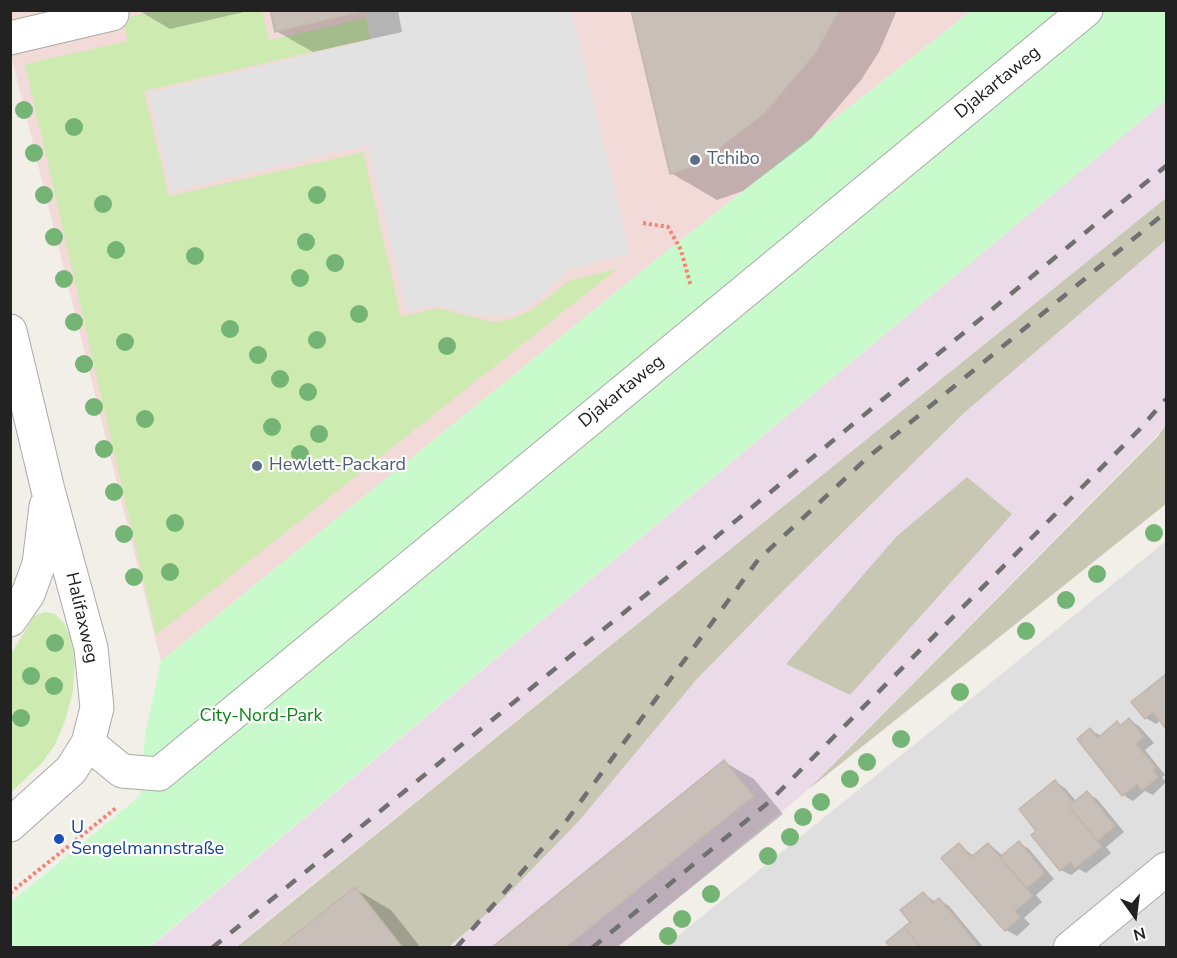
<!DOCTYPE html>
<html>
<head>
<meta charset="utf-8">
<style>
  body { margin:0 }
  #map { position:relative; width:1177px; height:958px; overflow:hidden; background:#f2efe9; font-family:"Nunito Sans",sans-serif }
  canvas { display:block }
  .frame { position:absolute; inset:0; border:12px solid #222; pointer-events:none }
  .north { position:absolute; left:1105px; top:886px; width:60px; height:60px; -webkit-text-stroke:4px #fff; paint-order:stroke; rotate:166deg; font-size:16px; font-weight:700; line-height:24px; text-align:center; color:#222 }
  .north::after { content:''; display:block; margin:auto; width:21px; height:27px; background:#222; clip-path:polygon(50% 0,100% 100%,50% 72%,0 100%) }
</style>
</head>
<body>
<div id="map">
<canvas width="1177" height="958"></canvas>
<div class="frame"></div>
<div class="north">N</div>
</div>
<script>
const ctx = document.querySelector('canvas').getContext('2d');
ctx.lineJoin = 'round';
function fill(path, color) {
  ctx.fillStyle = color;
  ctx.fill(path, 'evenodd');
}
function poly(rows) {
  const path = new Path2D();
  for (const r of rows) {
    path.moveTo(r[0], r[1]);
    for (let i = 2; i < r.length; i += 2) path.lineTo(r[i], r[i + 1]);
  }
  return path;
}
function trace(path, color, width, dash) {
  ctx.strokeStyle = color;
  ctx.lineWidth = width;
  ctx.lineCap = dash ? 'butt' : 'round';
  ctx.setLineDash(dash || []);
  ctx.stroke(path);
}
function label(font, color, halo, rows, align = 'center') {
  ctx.font = font + ' "Nunito Sans",sans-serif';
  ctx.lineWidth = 4.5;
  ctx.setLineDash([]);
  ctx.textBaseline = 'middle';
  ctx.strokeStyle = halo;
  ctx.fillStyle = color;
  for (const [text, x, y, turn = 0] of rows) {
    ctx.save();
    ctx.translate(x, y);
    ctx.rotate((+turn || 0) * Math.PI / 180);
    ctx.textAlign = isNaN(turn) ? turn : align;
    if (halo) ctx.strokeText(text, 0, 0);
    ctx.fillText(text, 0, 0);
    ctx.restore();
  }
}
fill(poly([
  [1166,541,1166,947,664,947]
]), '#e0dfdf');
fill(poly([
  [10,11,971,11,643,270,161,661,11,55]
]), '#f2dad9');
fill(poly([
  [1166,100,1166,198,235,947,149,948],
  [1166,240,1166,426,809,789,619,947,449,948,500,902,696,680,784,590,964,413]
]), '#ebdbe8');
fill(poly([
  [1166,198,1166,240,964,413,784,590,696,680,578,822,500,902,449,947,235,948],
  [1166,425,1166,504,809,789,1158,436],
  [967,477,1012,514,850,695,786,664,897,536]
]), '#c7c7b4');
fill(poly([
  [155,11,262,11,269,40,366,18,370,39,144,91,169,196,363,152,401,317,438,308,493,322,511,319,532,310,570,280,617,269,156,635,25,64,128,41,123,18],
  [45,612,55,614,64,623,70,637,75,658,73,691,66,718,55,745,41,764,11,792,11,654,34,616]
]), '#cdebb0');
fill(poly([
  [971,11,1166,11,1166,100,149,947,11,948,11,902,140,796,145,735,161,661,643,270]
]), '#c8facc');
fill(poly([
  [366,11,572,11,630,254,569,269,529,307,510,315,475,315,438,305,407,312,368,145,171,191,149,93,372,40]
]), '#e2e2e2');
fill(poly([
  [138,10,253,10,170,29],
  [272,10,398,10,402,32,313,52,276,31],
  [633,10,897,10,879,52,861,80,811,139,743,191,717,200,671,173],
  [1166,676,1166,727,1161,720,1156,724,1146,718,1134,702],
  [1129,720,1139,726,1154,743,1145,750,1165,775,1162,777,1166,782,1153,795,1145,791,1133,801,1123,795,1090,730,1102,736,1117,723,1122,726],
  [724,762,754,779,783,814,616,948,494,948],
  [1055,782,1065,788,1076,801,1087,793,1097,799,1124,832,1106,847,1111,853,1086,873,1079,869,1071,875,1061,870,1039,832],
  [1019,843,1029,849,1054,879,1036,895,1042,902,1024,918,1030,924,1017,936,1006,930,959,845,974,856,989,844,1003,856],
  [355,889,391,910,421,948,281,948],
  [923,894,936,902,939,900,949,906,984,948,893,948,912,923]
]), '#0003');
const building = poly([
  [270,10,366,10,366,11,275,32,270,10],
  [631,10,840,10,815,54,765,113,697,166,670,174,631,10],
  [1166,674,1166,729,1153,712,1145,719,1131,702,1166,674],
  [1129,718,1144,737,1136,744,1156,768,1153,771,1158,777,1142,791,1137,784,1122,796,1077,739,1090,728,1098,738,1117,721,1120,726,1129,718],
  [724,760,754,796,565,948,491,948,724,760],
  [1055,780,1073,802,1069,806,1102,847,1075,868,1070,862,1060,871,1031,835,1036,831,1019,809,1055,780],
  [1087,791,1115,826,1097,841,1069,806,1087,791],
  [1019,841,1045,873,1027,888,1000,857,1019,841],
  [959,843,971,857,988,843,1033,896,1015,911,1020,918,1005,931,941,858,959,843],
  [355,887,403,948,278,948,355,887],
  [923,892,933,903,939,898,977,944,973,948,921,948,904,927,910,922,900,910,923,892],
  [904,927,921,948,891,948,886,942,904,927]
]);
fill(building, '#c7bfb8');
trace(building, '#c4b6ab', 1.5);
const minor = poly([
  [10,38,112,14],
  [10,331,48,490,91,648,97,708,88,743,71,770,10,825],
  [10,620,28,594,39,564,46,506],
  [88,743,122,771,159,774,1086,10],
  [1070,948,1166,869]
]);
trace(minor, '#a9a9a9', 35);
trace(poly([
  [643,223,668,227,681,250,691,287],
  [10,893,116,808]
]), '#fa8072', 4, [3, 3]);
trace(minor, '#fff', 33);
trace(poly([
  [212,948,653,589,1166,166],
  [456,948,567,820,758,560,866,459,1166,212],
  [592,948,769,802,1139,430,1166,399]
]), '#707070', 4.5, [12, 12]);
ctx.fillStyle = '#74b475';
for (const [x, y] of [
  [24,110],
  [74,127],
  [34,153],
  [44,195],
  [317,195],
  [103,204],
  [54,237],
  [306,242],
  [116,250],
  [195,256],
  [335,263],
  [300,278],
  [64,279],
  [359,314],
  [74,322],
  [230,329],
  [317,340],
  [125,342],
  [447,346],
  [258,355],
  [84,364],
  [280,379],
  [308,392],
  [94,407],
  [145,419],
  [272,427],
  [319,434],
  [104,449],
  [300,454],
  [114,492],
  [175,523],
  [1154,533],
  [124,534],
  [170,572],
  [1097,574],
  [134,577],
  [1066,600],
  [1026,631],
  [55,643],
  [31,676],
  [54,686],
  [960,692],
  [21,718],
  [901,739],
  [867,762],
  [850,779],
  [821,802],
  [803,817],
  [790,837],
  [768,856],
  [711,894],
  [682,919],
  [668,936]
]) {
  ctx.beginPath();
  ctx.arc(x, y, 9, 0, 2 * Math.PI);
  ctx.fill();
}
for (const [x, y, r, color] of [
  [695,160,6,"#5c6f8a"],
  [257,466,6,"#5c6f8a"],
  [59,839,6,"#1a4fb4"]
]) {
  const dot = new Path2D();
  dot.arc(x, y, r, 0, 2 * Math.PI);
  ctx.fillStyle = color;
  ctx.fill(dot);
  trace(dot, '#fff', 2);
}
label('18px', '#222', '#fff', [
  ["Djakartaweg",998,83,-39],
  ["Djakartaweg",622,392,-39],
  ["Halifaxweg",81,618,77]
]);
label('18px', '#4e5e75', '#fff', [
  ["Tchibo",707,160],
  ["Hewlett-Packard",269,466]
], 'left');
label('18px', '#0c8416', '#fff', [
  ["City-Nord-Park",261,717]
]);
label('18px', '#164399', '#fff', [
  ["U",71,829],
  ["Sengelmannstraße",71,850]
], 'left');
</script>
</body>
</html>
